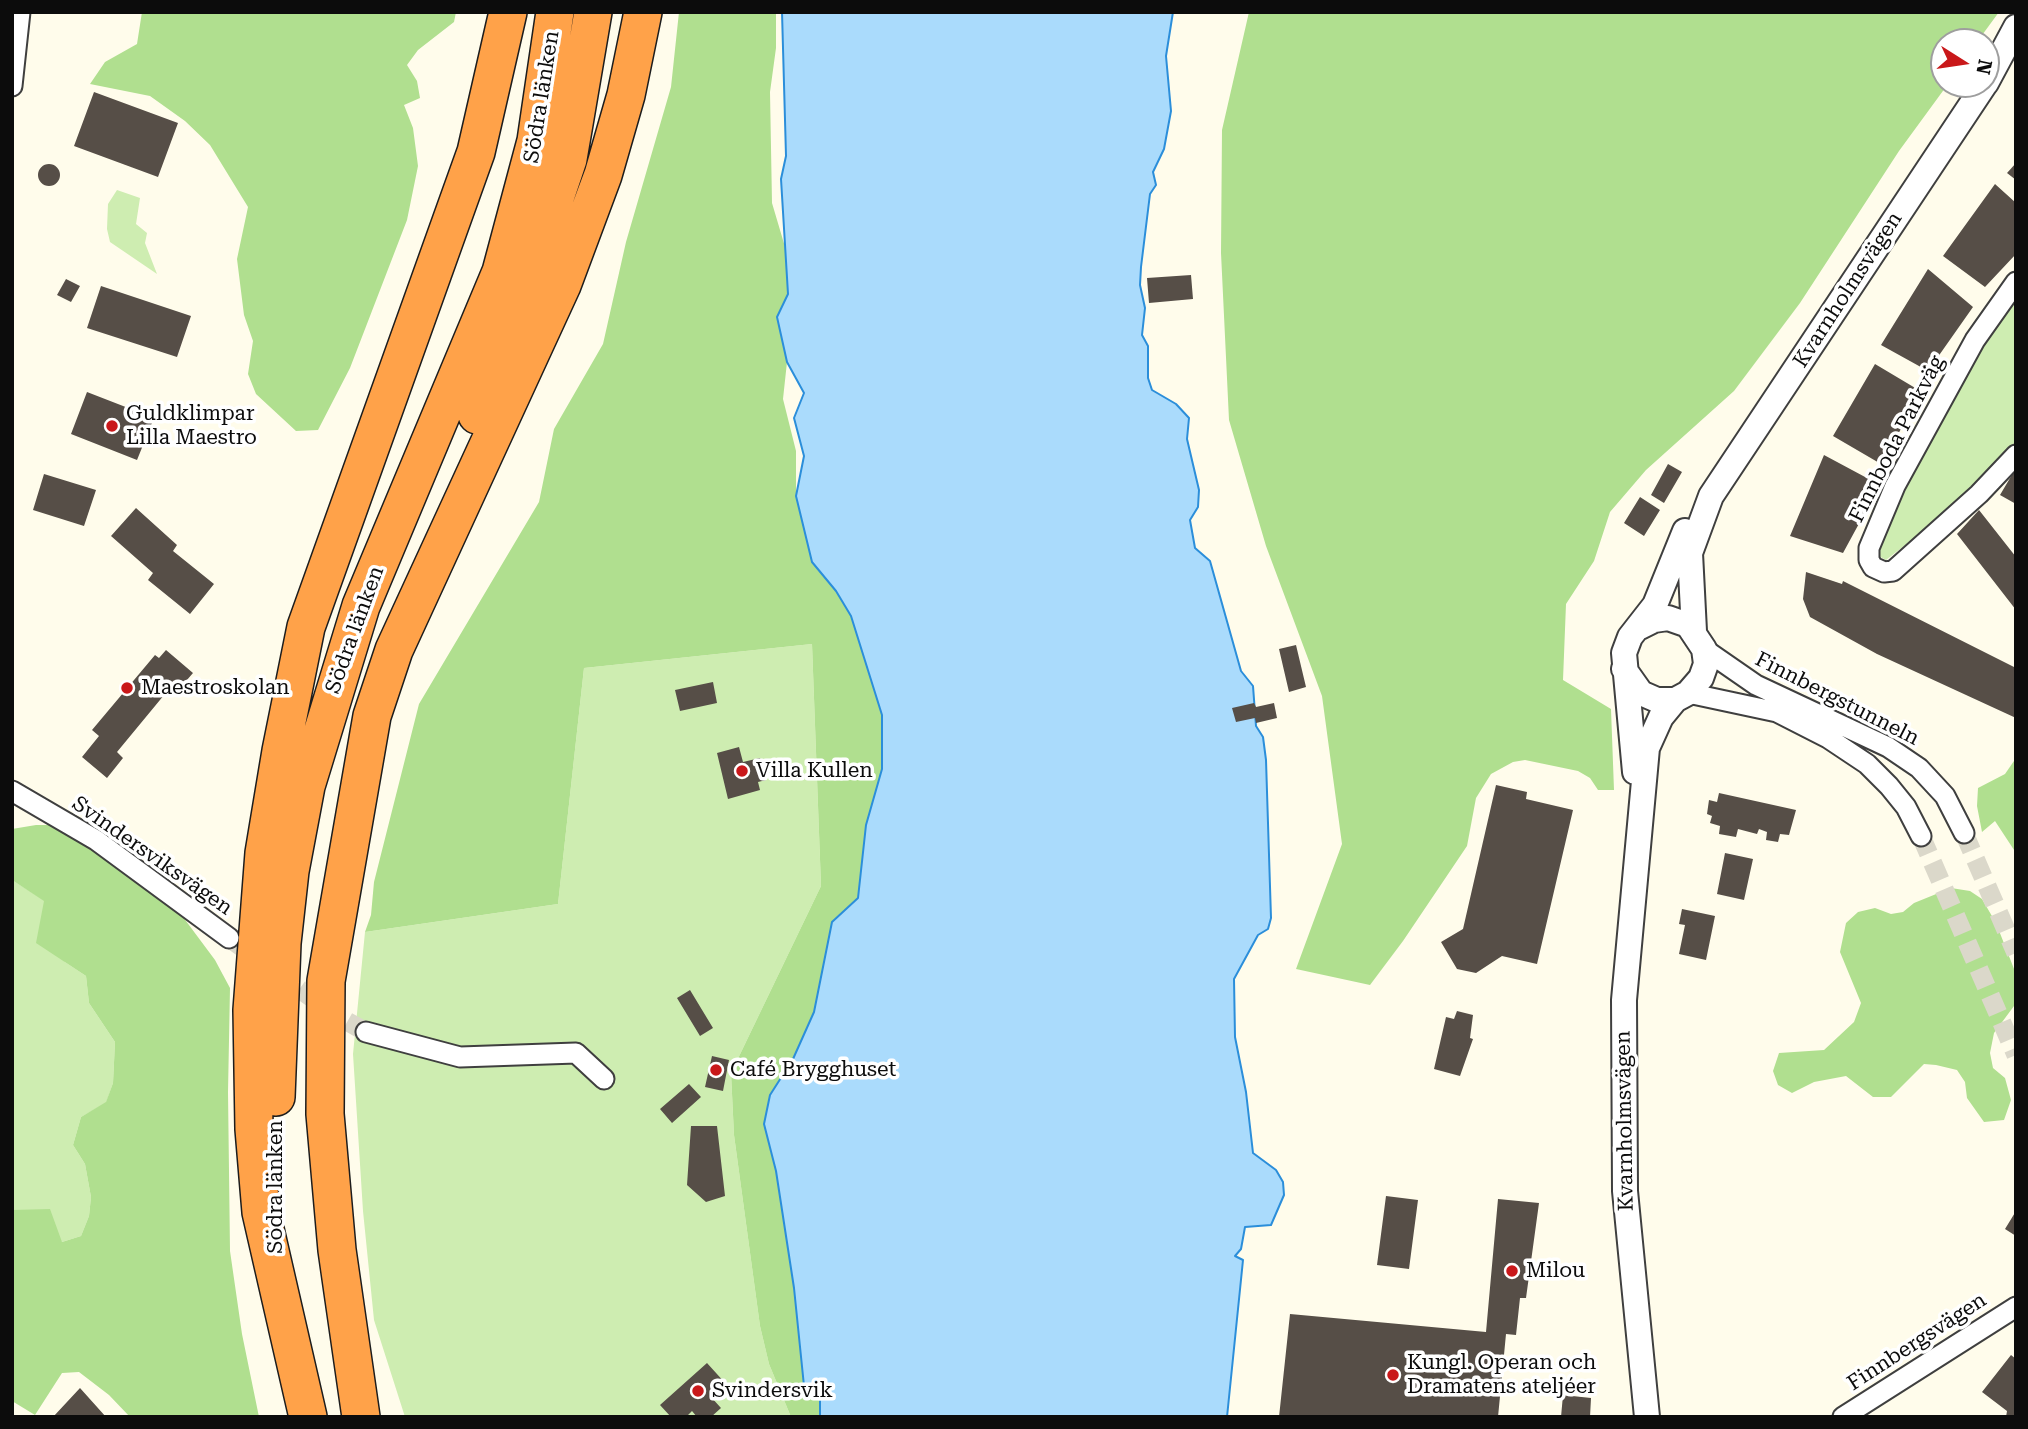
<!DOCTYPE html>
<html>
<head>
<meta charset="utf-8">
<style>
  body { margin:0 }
  #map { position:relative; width:2028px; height:1429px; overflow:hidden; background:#fffceb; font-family:"Roboto Serif",serif }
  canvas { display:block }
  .frame { position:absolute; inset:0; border:14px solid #0c0c0c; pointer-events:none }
  .north { position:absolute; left:1930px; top:28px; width:70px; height:70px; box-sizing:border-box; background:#fff; border:2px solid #9e9e9e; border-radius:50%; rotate:102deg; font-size:19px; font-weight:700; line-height:28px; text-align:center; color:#0c0c0c }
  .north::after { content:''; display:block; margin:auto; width:24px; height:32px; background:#c9181a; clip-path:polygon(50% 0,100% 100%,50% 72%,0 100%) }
</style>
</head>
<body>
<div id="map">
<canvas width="2028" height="1429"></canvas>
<div class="frame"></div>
<div class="north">N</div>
</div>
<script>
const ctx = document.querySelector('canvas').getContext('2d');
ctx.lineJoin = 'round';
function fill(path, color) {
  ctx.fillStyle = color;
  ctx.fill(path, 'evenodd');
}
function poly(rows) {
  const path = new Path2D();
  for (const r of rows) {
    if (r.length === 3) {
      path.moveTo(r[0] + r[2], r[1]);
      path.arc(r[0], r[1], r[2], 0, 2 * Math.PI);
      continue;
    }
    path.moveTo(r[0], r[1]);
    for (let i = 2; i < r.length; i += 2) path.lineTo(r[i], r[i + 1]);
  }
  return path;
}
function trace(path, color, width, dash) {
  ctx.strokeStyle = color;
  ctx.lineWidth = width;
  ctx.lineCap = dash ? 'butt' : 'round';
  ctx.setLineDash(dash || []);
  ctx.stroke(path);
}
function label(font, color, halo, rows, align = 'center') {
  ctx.font = font + ' "Roboto Serif",serif';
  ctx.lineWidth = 7;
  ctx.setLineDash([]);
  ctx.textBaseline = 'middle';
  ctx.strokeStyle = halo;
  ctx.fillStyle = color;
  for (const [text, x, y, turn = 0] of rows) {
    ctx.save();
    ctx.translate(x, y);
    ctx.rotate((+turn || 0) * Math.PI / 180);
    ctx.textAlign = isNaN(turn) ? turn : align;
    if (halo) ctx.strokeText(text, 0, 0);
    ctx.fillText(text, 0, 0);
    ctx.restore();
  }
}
fill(poly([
  [117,190,140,198,136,224,147,233,145,243,157,274,110,242,107,229,108,204],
  [2016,292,2016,441,1950,510,1886,560,1873,553,1951,392],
  [812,644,821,886,731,1073,734,1135,760,1326,769,1364,791,1417,405,1417,374,1320,363,1211,353,1054,365,932,558,904,584,668],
  [12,880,44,900,65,962,86,976,89,1003,115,1042,113,1083,106,1103,81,1117,73,1145,85,1164,91,1197,89,1216,81,1236,62,1242,27,1211,12,1210]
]), '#ceedb1');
fill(poly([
  [142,12,456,12,454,22,418,50,407,65,417,81,420,98,404,105,413,128,418,166,407,220,350,368,318,430,296,431,256,394,248,374,253,341,244,315,237,259,248,207,210,145,185,121,150,96,90,84,105,62,137,44],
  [679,12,776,12,776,48,770,92,772,203,788,257,788,294,777,317,787,362,783,399,796,451,796,496,812,562,836,591,851,616,882,715,882,769,866,825,858,898,832,923,814,1012,793,1059,770,1095,764,1124,776,1171,794,1288,804,1385,820,1388,820,1417,791,1417,769,1364,760,1326,734,1135,731,1073,821,886,812,644,584,668,558,904,365,932,371,915,374,882,419,704,539,502,554,429,603,344,626,242,671,87],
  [1249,12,1999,12,1977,42,1944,42,1944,84,1948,84,1899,151,1800,303,1734,391,1646,470,1610,512,1594,561,1566,604,1563,680,1611,709,1614,790,1598,790,1590,778,1578,771,1525,760,1513,762,1491,774,1476,798,1467,846,1403,941,1370,985,1296,969,1342,844,1322,696,1266,546,1229,420,1221,253,1222,130],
  [2016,758,2016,853,1995,821,1982,832,1977,806,1978,788,2005,774],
  [36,825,60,825,125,869,183,917,215,960,230,988,228,1092,230,1251,242,1334,259,1417,130,1417,109,1395,79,1372,62,1373,35,1415,12,1401,12,1210,50,1209,62,1242,81,1236,89,1216,91,1197,85,1164,73,1145,81,1117,106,1102,113,1083,115,1042,89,1003,86,976,36,943,44,901,12,880,12,829],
  [1951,888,1970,891,1982,899,1996,923,2016,974,2014,1006,1994,1033,1990,1053,1993,1068,2005,1078,2011,1100,2004,1120,1984,1122,1967,1098,1965,1082,1957,1070,1936,1065,1924,1064,1891,1097,1873,1097,1846,1076,1814,1082,1792,1093,1778,1085,1773,1071,1779,1053,1824,1050,1854,1022,1861,1003,1840,952,1846,923,1858,912,1875,908,1891,914,1903,912,1914,903]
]), '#b0df8f');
const water = poly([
  [782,12,1173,12,1166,56,1171,111,1164,149,1153,172,1156,185,1150,194,1141,267,1140,285,1145,308,1142,335,1148,346,1148,378,1152,390,1176,404,1189,418,1187,439,1199,490,1198,507,1190,520,1195,548,1210,561,1241,671,1253,686,1256,726,1263,737,1266,760,1271,918,1268,929,1258,935,1234,979,1235,1037,1246,1092,1253,1153,1276,1170,1283,1182,1284,1195,1271,1225,1245,1227,1241,1249,1235,1256,1243,1260,1227,1417,820,1417,820,1389,804,1386,794,1288,776,1171,764,1124,770,1095,793,1059,814,1012,832,922,858,898,866,825,882,769,882,715,851,616,836,591,812,562,796,496,804,456,794,418,804,393,787,362,777,317,788,294,781,179,786,156,782,12]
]);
fill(water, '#aadbfc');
trace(water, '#2b8eda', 2);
fill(poly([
  [94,92,178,123,158,177,74,146],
  [2016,163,2016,180,2007,173],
  [49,175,11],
  [1995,184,2016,203,2016,254,1985,287,1943,256],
  [1928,269,1973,307,1928,371,1881,345],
  [1191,275,1193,299,1149,303,1147,278],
  [66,279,80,286,71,302,57,295],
  [101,286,191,316,177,357,87,328],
  [1875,364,1922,392,1881,464,1833,436],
  [87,392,154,418,137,460,71,434],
  [1824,455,1880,485,1843,553,1790,536],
  [1668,464,1682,472,1664,503,1651,495],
  [2016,468,2016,504,2000,495],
  [44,474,96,490,84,526,33,510],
  [1640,497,1660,510,1644,536,1624,523],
  [136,508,177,545,173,551,214,584,190,614,148,580,153,573,111,536],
  [1979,510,2016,557,2016,610,1957,534],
  [1806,572,1842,584,1843,581,2016,668,2016,718,1877,654,1810,617,1803,599],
  [1296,645,1306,687,1289,692,1279,649],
  [166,650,193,673,180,688,174,683,117,752,123,758,107,778,82,757,99,736,92,730,155,655,159,658],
  [713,682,717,703,680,711,675,690],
  [1254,703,1256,707,1274,703,1277,718,1256,723,1255,718,1236,722,1232,708],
  [739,747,743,762,760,758,766,780,758,782,760,790,728,799,717,753],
  [1496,785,1527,792,1526,799,1573,810,1537,964,1502,956,1476,973,1457,969,1441,942,1463,929],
  [1719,793,1796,810,1789,835,1780,834,1778,842,1766,840,1767,832,1759,829,1757,834,1738,829,1736,837,1719,834,1720,826,1710,823,1712,816,1707,814,1709,800,1717,802],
  [1725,853,1753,859,1744,900,1717,894],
  [1682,909,1715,916,1706,960,1679,954,1685,925,1679,924],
  [690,990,713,1028,700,1036,677,998],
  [1457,1011,1473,1015,1470,1038,1473,1039,1460,1076,1434,1069,1446,1017,1454,1019],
  [712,1056,729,1060,723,1091,705,1087],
  [689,1084,701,1097,672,1123,660,1109],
  [691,1126,717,1126,725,1196,706,1202,687,1185],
  [1386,1196,1418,1200,1409,1269,1377,1265],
  [1498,1199,1539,1203,1526,1298,1520,1298,1516,1335,1506,1334,1498,1417,1279,1417,1290,1314,1486,1332],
  [2016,1211,2016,1236,2005,1229],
  [2011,1355,2016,1359,2016,1417,2006,1417,2007,1411,1982,1392],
  [707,1363,726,1384,711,1397,721,1408,711,1417,697,1417,692,1411,686,1417,671,1417,660,1405],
  [80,1388,106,1417,53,1417],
  [1563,1395,1591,1398,1590,1417,1561,1417]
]), '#564e47');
trace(poly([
  [1964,833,2016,953],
  [1921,836,2016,1055],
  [229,938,334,1014,366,1032]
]), '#dbd8ca', 19, [19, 10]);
const minor = poly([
  [12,86,20,12],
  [2016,282,1975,340,1895,486,1869,548,1869,560,1873,567,1884,572,1893,571,1979,494,2016,455],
  [1704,649,1756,685,1888,747,1919,768,1945,796,1964,833],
  [1688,693,1777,712,1828,738,1867,764,1889,786,1906,807,1921,836],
  [12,791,96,840,229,938],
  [366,1032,460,1057,576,1053,604,1079],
  [1843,1417,2016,1307]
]);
const tertiary = poly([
  [1986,83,2016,27],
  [1640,627,1654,620,1668,618,1688,625,1704,649,1706,664,1701,678,1688,693,1675,700,1661,717,1647,748,1624,1000,1625,1191,1647,1417],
  [1694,631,1690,553,1711,496,1985,84],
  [1624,669,1641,693,1657,700,1675,700],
  [1635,772,1624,653,1630,637,1655,605,1685,531]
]);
const motorway = poly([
  [477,415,511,329,568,159,593,12],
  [276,1097,282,943,290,871,306,786,361,606,501,272,536,141,555,12],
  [308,1417,261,1212,254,1129,252,1010,264,853,281,751,306,627,476,152,508,12],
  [361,1417,337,1250,325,1114,326,981,372,716,394,650,562,285,603,175,626,95,643,12]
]);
trace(minor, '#3f3f3f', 23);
trace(tertiary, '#3f3f3f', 28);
trace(motorway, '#1d1d1d', 40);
trace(minor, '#fff', 19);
trace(tertiary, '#fff', 24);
trace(motorway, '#ffa249', 37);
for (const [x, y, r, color] of [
  [112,426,7,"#c9181a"],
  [127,688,7,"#c9181a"],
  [742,771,7,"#c9181a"],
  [716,1070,7,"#c9181a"],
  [1512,1271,7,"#c9181a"],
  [1393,1375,7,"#c9181a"],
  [698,1391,7,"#c9181a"]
]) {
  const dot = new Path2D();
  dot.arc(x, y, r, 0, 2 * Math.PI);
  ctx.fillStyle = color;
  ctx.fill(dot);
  trace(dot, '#fff', 2.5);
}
label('21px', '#0c0c0c', '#fff', [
  ["Södra länken",542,97,-81],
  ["Kvarnholmsvägen",1848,290,-57],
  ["Finnboda Parkväg",1897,439,-63],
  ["Södra länken",355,630,-70],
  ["Finnbergstunneln",1837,699,27],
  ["Svindersviksvägen",152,856,35],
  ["Kvarnholmsvägen",1625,1121,-91],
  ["Södra länken",276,1187,-90],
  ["Finnbergsvägen",1917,1342,-33]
]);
label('21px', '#0c0c0c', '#fff', [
  ["Guldklimpar",126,414],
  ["Lilla Maestro",126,438],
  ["Maestroskolan",141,688],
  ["Villa Kullen",756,771],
  ["Café Brygghuset",730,1070],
  ["Milou",1526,1271],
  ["Kungl. Operan och",1407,1363],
  ["Dramatens ateljéer",1407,1387],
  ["Svindersvik",712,1391]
], 'left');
</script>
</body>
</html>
